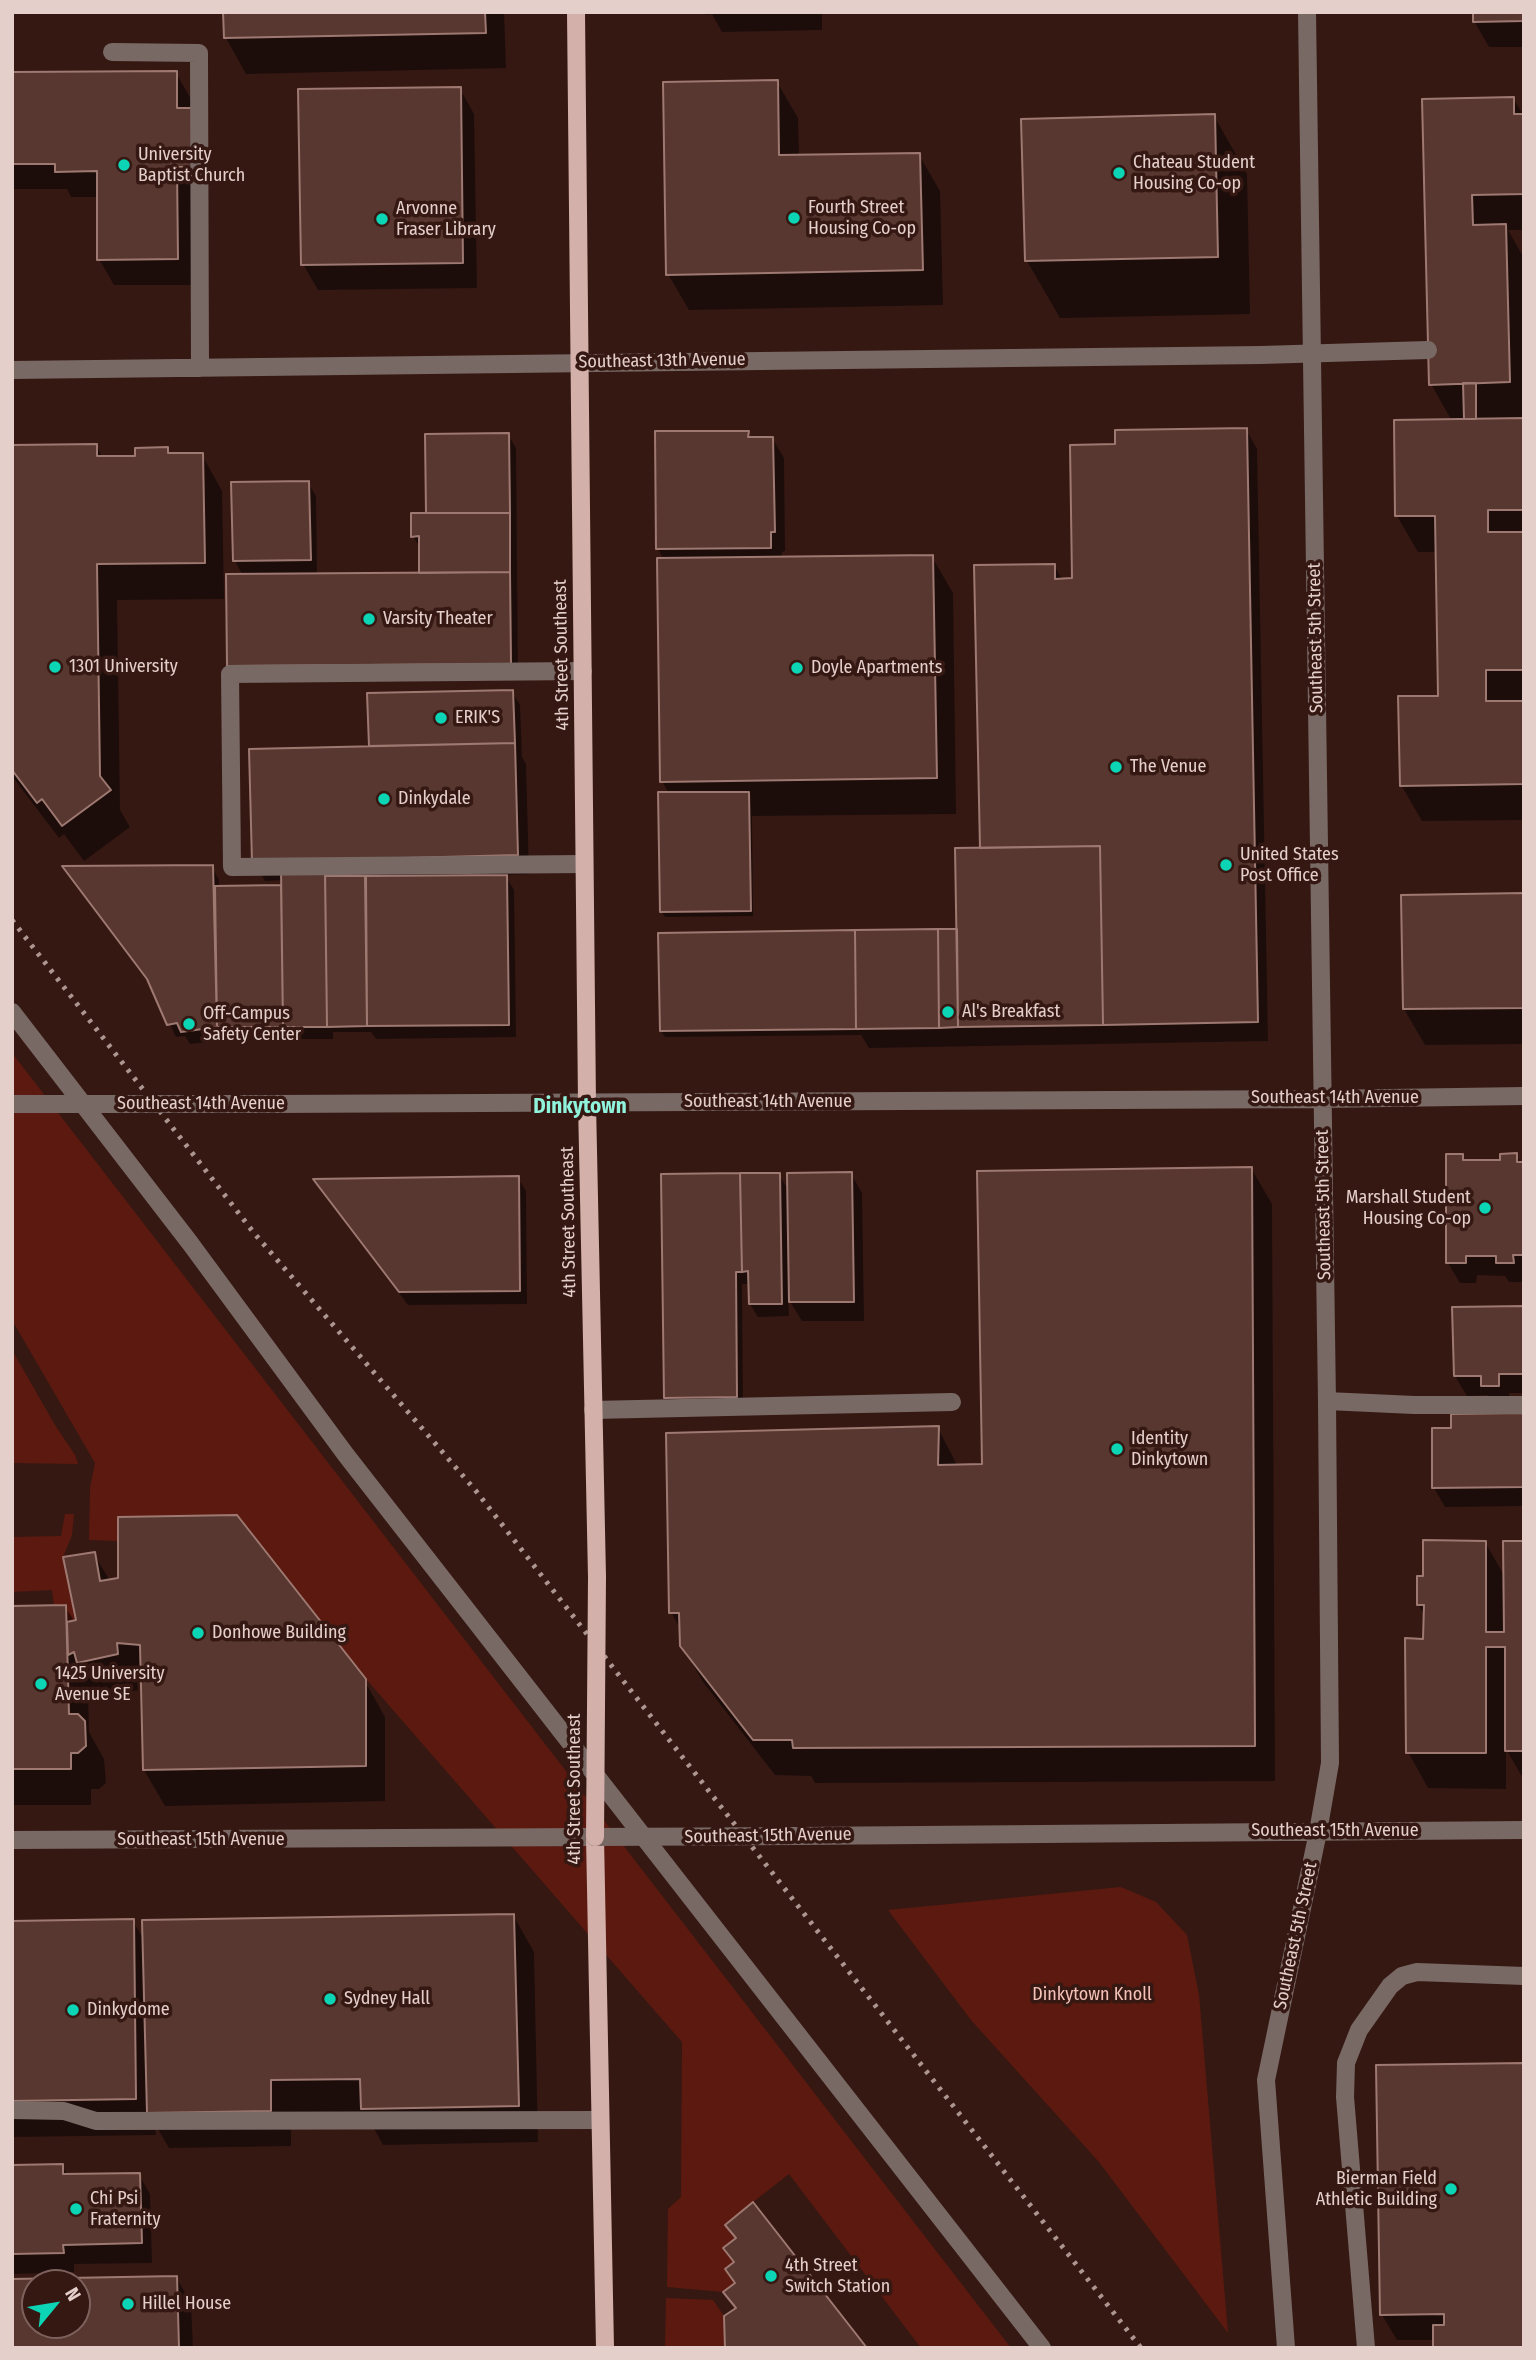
<!DOCTYPE html>
<html>
<head>
<meta charset="utf-8">
<style>
  body { margin:0 }
  #map { position:relative; width:1536px; height:2360px; overflow:hidden; background:#361813; font-family:"Fira Sans Condensed",sans-serif }
  canvas { display:block }
  .frame { position:absolute; inset:0; border:14px solid #e4cfcb; pointer-events:none }
  .north { position:absolute; left:21px; top:2269px; width:70px; height:70px; box-sizing:border-box; background:#361813; border:2px solid #7c615d; border-radius:50%; rotate:60deg; font-size:19px; font-weight:700; line-height:28px; text-align:center; color:#e4cfcb }
  .north::after { content:''; display:block; margin:auto; width:24px; height:32px; background:#0bd5b5; clip-path:polygon(50% 0,100% 100%,50% 72%,0 100%) }
</style>
</head>
<body>
<div id="map">
<canvas width="1536" height="2360"></canvas>
<div class="frame"></div>
<div class="north">N</div>
</div>
<script>
const ctx = document.querySelector('canvas').getContext('2d');
ctx.lineJoin = 'round';
function fill(path, color) {
  ctx.fillStyle = color;
  ctx.fill(path, 'evenodd');
}
function poly(rows) {
  const path = new Path2D();
  for (const r of rows) {
    path.moveTo(r[0], r[1]);
    for (let i = 2; i < r.length; i += 2) path.lineTo(r[i], r[i + 1]);
  }
  return path;
}
function trace(path, color, width, dash) {
  ctx.strokeStyle = color;
  ctx.lineWidth = width;
  ctx.lineCap = dash ? 'butt' : 'round';
  ctx.setLineDash(dash || []);
  ctx.stroke(path);
}
function label(font, color, halo, rows, align = 'center') {
  ctx.font = font + ' "Fira Sans Condensed",sans-serif';
  ctx.lineWidth = 7;
  ctx.setLineDash([]);
  ctx.textBaseline = 'middle';
  ctx.strokeStyle = halo;
  ctx.fillStyle = color;
  for (const [text, x, y, turn = 0] of rows) {
    ctx.save();
    ctx.translate(x, y);
    ctx.rotate((+turn || 0) * Math.PI / 180);
    ctx.textAlign = isNaN(turn) ? turn : align;
    if (halo) ctx.strokeText(text, 0, 0);
    ctx.fillText(text, 0, 0);
    ctx.restore();
  }
}
fill(poly([
  [12,1053,1011,2348,921,2348,789,2174,725,2224,736,2238,723,2248,734,2262,725,2269,735,2283,723,2292,667,2287,668,2209,681,2197,682,2042,366,1679,237,1515,119,1517,118,1541,89,1540,90,1488,95,1463,12,1320],
  [12,1350,55,1425,75,1455,78,1464,12,1463],
  [65,1514,74,1514,72,1535,63,1557,76,1620,67,1622,66,1605,54,1605,52,1590,12,1592,12,1537,61,1536],
  [1121,1887,1156,1902,1187,1935,1199,1995,1228,2333,1099,2162,971,2020,888,1910],
  [666,2298,713,2300,724,2316,724,2348,665,2348]
]), '#5c190f');
fill(poly([
  [225,12,504,12,506,68,246,74,226,38],
  [705,12,822,12,822,30,722,32,712,14,706,15],
  [1524,12,1524,47,1489,47,1474,21],
  [176,73,191,99,191,285,114,285,99,259,99,197,71,197,67,189,12,189,12,74],
  [777,82,798,118,799,157,919,155,940,191,943,305,689,310,668,274],
  [460,89,474,114,477,288,318,290,303,264],
  [1513,98,1524,116,1524,230,1508,230,1524,258,1524,820,1422,821,1401,785,1440,698,1438,552,1418,552,1397,516,1452,421,1431,384,1424,101],
  [1214,116,1247,174,1250,314,1060,318,1027,261],
  [1246,429,1257,449,1268,1041,869,1048,861,1035,665,1037,661,1031,958,931,981,849,1054,565,1063,581,1074,580],
  [748,432,751,438,772,438,784,458,785,551,782,552,782,559,932,557,953,593,956,814,752,816,753,916,665,917,661,911,669,794,662,781,664,560,658,549],
  [508,435,516,448,518,677,243,576,235,561,308,483,316,496,317,575,421,575,421,550,413,536],
  [96,445,103,458,137,457,167,449,170,455,202,455,222,491,224,599,117,600,120,810,130,827,84,861,64,834,59,838,12,776,12,447],
  [512,692,520,705,522,757,526,764,529,874,505,875,514,890,516,1037,376,1039,371,1032,333,1032,333,1039,293,1039,289,1032,223,1033,223,1040,190,1044,185,1036,176,1037,152,986,72,879,212,867,219,880,219,888,283,887,283,880,265,881,254,861,372,748,371,745],
  [1524,895,1524,1044,1425,1045,1404,1009],
  [1516,1155,1521,1163,1524,1163,1524,1282,1509,1282,1505,1276,1477,1275,1476,1283,1460,1283,1448,1263,1462,1156,1465,1162,1501,1162],
  [1251,1168,1272,1204,1275,1781,815,1783,811,1776,775,1775,703,1682,682,1645,681,1630,671,1612,938,1428,958,1467,984,1466],
  [851,1174,862,1193,864,1321,802,1321,788,1298,789,1316,758,1317,750,1304,750,1284,742,1284,743,1410,673,1411,666,1398,779,1175,789,1191],
  [518,1178,526,1191,527,1304,408,1305,316,1181],
  [1524,1308,1524,1393,1509,1393,1510,1405,1494,1405,1488,1395,1467,1396,1455,1376],
  [1524,1415,1524,1506,1445,1507,1434,1488,1453,1429],
  [1485,1542,1505,1577,1524,1542,1524,1780,1506,1749,1506,1789,1428,1788,1408,1752,1425,1640,1425,1616,1418,1604,1425,1578],
  [94,1554,110,1581,364,1680,385,1717,385,1801,165,1806,144,1770,142,1679,137,1679,138,1690,99,1699,93,1688,88,1691,89,1732,104,1759,106,1783,99,1789,91,1789,91,1805,12,1805,12,1608,65,1607,75,1622,78,1622],
  [513,1915,534,1952,538,2142,383,2145,366,2114,291,2116,291,2146,169,2148,155,2124,156,2135,12,2137,12,1922,133,1921,145,1942],
  [1524,2064,1524,2348,1435,2340,1397,2340,1382,2315],
  [62,2166,68,2176,139,2175,150,2194,152,2263,74,2264,74,2272,13,2274,12,2167],
  [176,2277,191,2303,193,2348,12,2348,12,2281],
  [35,2283,77,2283,77,2325,35,2325]
]), '#0007');
const building = poly([
  [223,12,485,12,486,33,224,38,223,12],
  [1473,12,1524,12,1524,21,1473,22,1473,12],
  [177,71,177,108,193,108,194,167,177,167,178,259,97,260,97,171,55,172,55,164,12,164,12,72,177,71],
  [778,80,779,155,920,153,923,270,666,275,663,82,778,80],
  [461,87,463,263,301,265,298,89,461,87],
  [1514,97,1514,114,1524,114,1524,194,1472,195,1473,225,1506,224,1510,382,1429,385,1422,99,1514,97],
  [1215,114,1218,257,1025,261,1021,119,1215,114],
  [1463,383,1476,383,1476,419,1464,419,1463,383],
  [1524,418,1524,510,1488,510,1488,532,1524,532,1524,670,1486,670,1486,701,1524,701,1524,784,1400,786,1398,696,1438,696,1435,516,1395,516,1394,420,1524,418],
  [1247,428,1258,1022,1103,1025,1100,846,980,848,974,565,1055,564,1055,579,1072,578,1070,445,1115,444,1115,430,1247,428],
  [655,431,749,431,748,437,773,437,775,532,771,532,771,548,656,549,655,431],
  [509,433,510,513,426,513,425,434,509,433],
  [97,444,97,456,135,456,135,448,168,447,168,453,203,453,205,563,97,564,100,776,111,790,62,826,42,799,37,803,12,770,12,445,97,444],
  [309,481,311,560,233,561,231,482,309,481],
  [411,513,510,513,510,572,419,573,419,536,411,537,411,513],
  [933,555,937,778,660,782,657,558,933,555],
  [510,572,511,664,227,666,226,574,510,572],
  [513,690,515,743,369,746,367,693,513,690],
  [515,743,518,855,252,862,249,749,515,743],
  [658,792,749,792,751,911,660,912,658,792],
  [1100,846,1103,1025,958,1027,955,848,1100,846],
  [213,865,217,1027,181,1032,177,1023,167,1025,147,979,62,866,213,865],
  [325,867,327,1027,283,1027,281,868,325,867],
  [507,875,509,1025,367,1026,365,876,507,875],
  [325,876,366,876,367,1026,327,1027,325,876],
  [281,885,283,1027,217,1027,215,886,281,885],
  [1524,893,1524,1008,1403,1009,1401,895,1524,893],
  [938,929,939,1028,856,1029,855,930,938,929],
  [938,929,957,929,958,1027,939,1028,938,929],
  [855,930,856,1029,660,1031,658,933,855,930],
  [1517,1153,1517,1162,1524,1162,1524,1255,1513,1255,1514,1263,1496,1263,1496,1256,1466,1256,1466,1263,1446,1263,1446,1154,1463,1154,1463,1160,1500,1160,1500,1154,1517,1153],
  [1252,1167,1255,1746,793,1748,792,1740,753,1740,680,1646,679,1613,669,1613,666,1433,939,1426,938,1465,982,1464,977,1171,1252,1167],
  [852,1172,854,1302,789,1302,787,1173,852,1172],
  [740,1173,742,1272,736,1272,737,1397,664,1398,661,1174,740,1173],
  [740,1173,780,1173,782,1304,749,1304,748,1271,742,1272,740,1173],
  [519,1176,520,1291,399,1292,313,1179,519,1176],
  [1524,1306,1524,1374,1499,1374,1499,1386,1481,1386,1481,1376,1454,1376,1452,1307,1524,1306],
  [1524,1413,1524,1487,1432,1488,1432,1428,1451,1428,1451,1414,1524,1413],
  [237,1515,366,1679,366,1766,143,1770,140,1645,117,1643,118,1654,77,1663,74,1652,68,1655,67,1622,76,1620,63,1557,95,1552,100,1581,118,1578,118,1517,237,1515],
  [1423,1540,1486,1541,1486,1632,1504,1632,1503,1541,1524,1541,1524,1751,1505,1751,1505,1647,1486,1647,1486,1753,1406,1753,1405,1638,1423,1639,1424,1605,1417,1605,1417,1576,1423,1576,1423,1540],
  [66,1605,69,1714,78,1714,85,1721,86,1746,78,1753,71,1753,71,1769,12,1769,12,1606,66,1605],
  [514,1914,519,2106,361,2109,360,2079,271,2080,271,2111,147,2113,142,1920,514,1914],
  [134,1919,136,2099,12,2101,12,1921,134,1919],
  [1524,2063,1524,2348,1433,2348,1433,2325,1444,2325,1444,2314,1380,2315,1376,2065,1524,2063],
  [63,2164,63,2174,140,2173,142,2243,63,2245,64,2253,12,2254,12,2165,63,2164],
  [753,2202,867,2348,725,2348,724,2316,736,2308,723,2292,735,2283,725,2269,734,2262,723,2248,736,2238,725,2225,753,2202],
  [177,2276,179,2348,12,2348,12,2279,177,2276],
  [35,2283,77,2283,77,2325,35,2325,35,2283]
]);
fill(building, '#573730');
trace(building, '#9e7971', 2);
trace(poly([
  [112,52,199,53,200,368],
  [12,370,1261,355,1428,350],
  [583,671,230,674,232,867,584,864],
  [12,1012,190,1243,346,1455,1042,2348],
  [272,1104,1322,1099,1524,1096],
  [1327,1401,1414,1405,1524,1405],
  [593,1410,952,1402],
  [799,1836,1524,1830],
  [12,1840,595,1837],
  [12,2110,64,2111,96,2121,600,2120],
  [1286,2348,1266,2080,1318,1832,1330,1763,1327,1401,1307,12],
  [1366,2348,1345,2097,1346,2063,1359,2030,1390,1986,1402,1976,1417,1972,1524,1976]
]), '#796965', 18);
trace(poly([
  [576,12,587,1103,597,1577],
  [595,1837,605,2348]
]), '#d3b0a9', 18);
trace(poly([
  [12,920,254,1233,476,1491,1141,2348]
]), '#ad9590', 5, [3.5, 7]);
trace(poly([
  [12,1104,272,1104],
  [595,1837,799,1836]
]), '#796965', 18);
trace(poly([
  [595,1837,597,1577]
]), '#d3b0a9', 18);
for (const [x, y, r, color] of [
  [124,165,7,"#0bd5b5"],
  [1119,173,7,"#0bd5b5"],
  [794,218,7,"#0bd5b5"],
  [382,219,7,"#0bd5b5"],
  [369,619,7,"#0bd5b5"],
  [55,667,7,"#0bd5b5"],
  [797,668,7,"#0bd5b5"],
  [441,718,7,"#0bd5b5"],
  [1116,767,7,"#0bd5b5"],
  [384,799,7,"#0bd5b5"],
  [1226,865,7,"#0bd5b5"],
  [948,1012,7,"#0bd5b5"],
  [189,1024,7,"#0bd5b5"],
  [1485,1208,7,"#0bd5b5"],
  [1117,1449,7,"#0bd5b5"],
  [198,1633,7,"#0bd5b5"],
  [41,1684,7,"#0bd5b5"],
  [330,1999,7,"#0bd5b5"],
  [73,2010,7,"#0bd5b5"],
  [1451,2189,7,"#0bd5b5"],
  [76,2209,7,"#0bd5b5"],
  [771,2276,7,"#0bd5b5"],
  [128,2304,7,"#0bd5b5"]
]) {
  const dot = new Path2D();
  dot.arc(x, y, r, 0, 2 * Math.PI);
  ctx.fillStyle = color;
  ctx.fill(dot);
  trace(dot, '#361813', 2.5);
}
label('18px', '#e4cfcb', '#361813', [
  ["University",138,155],
  ["Baptist Church",138,176],
  ["Chateau Student",1133,163],
  ["Housing Co-op",1133,184],
  ["Fourth Street",808,208],
  ["Housing Co-op",808,229],
  ["Arvonne",396,209],
  ["Fraser Library",396,230],
  ["Varsity Theater",383,619],
  ["1301 University",69,667],
  ["Doyle Apartments",811,668],
  ["ERIK'S",455,718],
  ["The Venue",1130,767],
  ["Dinkydale",398,799],
  ["United States",1240,855],
  ["Post Office",1240,876],
  ["Al's Breakfast",962,1012],
  ["Off-Campus",203,1014],
  ["Safety Center",203,1035],
  ["Marshall Student",1471,1198,"right"],
  ["Housing Co-op",1471,1219,"right"],
  ["Identity",1131,1439],
  ["Dinkytown",1131,1460],
  ["Donhowe Building",212,1633],
  ["1425 University",55,1674],
  ["Avenue SE",55,1695],
  ["Sydney Hall",344,1999],
  ["Dinkydome",87,2010],
  ["Bierman Field",1437,2179,"right"],
  ["Athletic Building",1437,2200,"right"],
  ["Chi Psi",90,2199],
  ["Fraternity",90,2220],
  ["4th Street",785,2266],
  ["Switch Station",785,2287],
  ["Hillel House",142,2304]
], 'left');
label('18px', '#e4cfcb', '#361813', [
  ["Southeast 13th Avenue",662,361,-1],
  ["Southeast 5th Street",1316,638,-91],
  ["4th Street Southeast",562,655,-91],
  ["Southeast 14th Avenue",1335,1098],
  ["Southeast 14th Avenue",768,1102],
  ["Southeast 14th Avenue",201,1104],
  ["Southeast 5th Street",1324,1205,-91],
  ["4th Street Southeast",569,1222,-91],
  ["4th Street Southeast",575,1789,-90],
  ["Southeast 15th Avenue",1335,1831],
  ["Southeast 15th Avenue",768,1836,-1],
  ["Southeast 15th Avenue",201,1840],
  ["Southeast 5th Street",1296,1936,-78]
]);
label('18px', '#f5c2b8', '#361813', [
  ["Dinkytown Knoll",1092,1995]
]);
label('bold 21px', '#90f3dc', '#361813', [
  ["Dinkytown",580,1107]
]);
</script>
</body>
</html>
